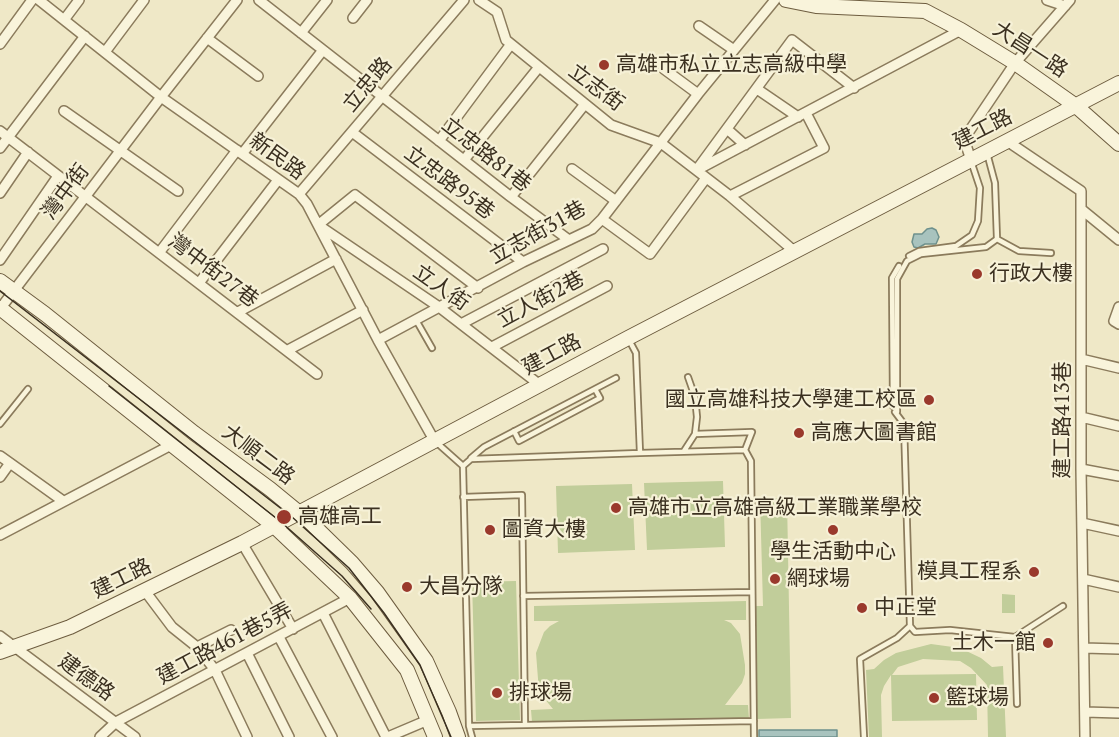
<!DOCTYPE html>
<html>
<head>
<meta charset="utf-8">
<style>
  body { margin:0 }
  canvas { display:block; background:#efe8c7 }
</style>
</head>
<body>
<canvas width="1119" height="737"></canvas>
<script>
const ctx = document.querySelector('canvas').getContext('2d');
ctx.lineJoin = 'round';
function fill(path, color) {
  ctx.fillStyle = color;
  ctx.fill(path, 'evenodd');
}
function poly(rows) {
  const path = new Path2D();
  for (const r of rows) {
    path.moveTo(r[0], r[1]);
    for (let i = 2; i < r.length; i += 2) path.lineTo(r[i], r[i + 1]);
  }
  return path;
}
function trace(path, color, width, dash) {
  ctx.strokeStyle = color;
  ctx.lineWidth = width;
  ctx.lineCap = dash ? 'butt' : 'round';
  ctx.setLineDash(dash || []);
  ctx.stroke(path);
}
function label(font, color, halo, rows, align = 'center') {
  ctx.font = font + ' "PT Serif","Noto Sans TC",serif';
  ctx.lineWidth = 4.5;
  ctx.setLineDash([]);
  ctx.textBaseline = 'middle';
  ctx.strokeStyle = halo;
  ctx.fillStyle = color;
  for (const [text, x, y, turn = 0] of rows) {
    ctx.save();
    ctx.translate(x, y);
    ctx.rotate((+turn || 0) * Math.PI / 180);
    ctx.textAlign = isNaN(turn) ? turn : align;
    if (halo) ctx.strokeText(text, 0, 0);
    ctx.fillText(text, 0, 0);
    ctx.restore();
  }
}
fill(poly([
  [723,481,725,547,647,550,644,483],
  [632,484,635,550,558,553,556,486],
  [760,498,787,498,791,718,757,719,754,606,763,606],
  [516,581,520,720,476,721,472,582],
  [1002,594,1015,595,1015,613,1002,613],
  [746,601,746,620,724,620,731,623,740,634,745,665,745,674,742,683,725,705,748,705,749,719,532,722,531,710,553,709,539,692,536,653,544,632,550,626,559,621,534,621,534,606],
  [931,644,960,648,981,658,992,667,1003,666,1006,737,988,737,987,685,971,668,960,661,923,659,898,667,892,675,976,674,977,720,892,721,891,675,884,686,881,695,882,737,869,737,866,670,874,669,884,660,896,653]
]), '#c1cd9a');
const water = poly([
  [932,228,936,230,939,237,936,244,925,244,918,248,914,247,912,242,914,234,922,234,927,229,932,228],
  [759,730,837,730,837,737,759,737,759,730]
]);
fill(water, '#a8c3be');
trace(water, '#6e918d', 1.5);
const lane = poly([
  [997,239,1019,251,1051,253],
  [909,256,919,251,956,246,972,235,978,221,980,188,971,161],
  [416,320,432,348],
  [688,377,695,397,697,417,695,434],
  [893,406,892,278,899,266],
  [897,412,897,279,907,261,921,254,986,247,997,239,995,183,987,153],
  [0,424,28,389],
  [514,431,519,441,600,398,595,389],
  [436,442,463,466],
  [745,450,751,461,754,737],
  [640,453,745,450,752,432,695,434,684,451],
  [471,458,484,447,616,378],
  [463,497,522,495,525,725],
  [523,596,752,592],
  [910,626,915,632,950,630,1015,637,1063,606],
  [1015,637,1017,704],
  [469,726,754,721],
  [472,737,469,726,463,466,471,459,640,453,636,353,629,340],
  [864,737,860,659,897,638,910,626,904,424,895,412]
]);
const street = poly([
  [39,0,161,97,299,194,307,204,378,340,434,440],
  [259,0,511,197,569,240],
  [479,0,497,12,506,40,611,125,661,143,730,196,794,251],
  [1047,0,1065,6],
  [353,18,367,0],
  [64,20,79,0],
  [699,26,734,50],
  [301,33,327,0],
  [207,38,258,76],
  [0,44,32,0],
  [105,52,144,0],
  [664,69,698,94],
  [757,89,798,117],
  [64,111,178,191],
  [727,129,745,145],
  [0,131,317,374],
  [352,132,523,262],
  [439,141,511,44],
  [1007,141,1081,191,1081,469,1085,737],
  [0,148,85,36],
  [242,154,323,50],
  [464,160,539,67],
  [971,160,964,139,1015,63,1070,0],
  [698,168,792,40,854,88],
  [572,169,616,201],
  [697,170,961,30],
  [0,193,28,152],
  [299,194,464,0],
  [730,196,824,148,806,113],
  [511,197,585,104],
  [1081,209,1119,240],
  [602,219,650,254,706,178],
  [159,253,237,150],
  [0,260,58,176],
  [199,283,278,180],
  [478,288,355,195,318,225,439,307,540,385],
  [1119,307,1114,321,1119,324],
  [0,309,161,97,237,0],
  [238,312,336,259],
  [461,324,603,249],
  [378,340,523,262,592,229,602,219,698,94,775,0],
  [492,347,607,286],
  [288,350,363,310],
  [1081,359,1119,368],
  [1081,417,1119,426],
  [0,456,63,501],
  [1081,469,1119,476],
  [0,477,10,463],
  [1082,523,1119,531],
  [0,535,173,444],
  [242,543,293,629],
  [1083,579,1119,587],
  [145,591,172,627,197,647,215,670,247,737],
  [323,613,386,737],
  [0,636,135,737],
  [279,637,332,737],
  [197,647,231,630],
  [1084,648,1119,649],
  [247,653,289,737],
  [1085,712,1119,713],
  [100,737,116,722,350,598],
  [388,737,428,720]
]);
const secondary = poly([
  [786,0,816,6,925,11,961,30,1015,63,1076,106,1119,144],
  [0,281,45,314,194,433,270,489,309,521,352,563,377,592,426,661,449,712,458,737],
  [0,308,274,526,350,598,407,670,435,737],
  [0,652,70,627,242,543,628,338,1119,83]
]);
trace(lane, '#8b7b5c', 8);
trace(street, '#8b7b5c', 12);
trace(secondary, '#6d5c3f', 16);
trace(lane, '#f9f4db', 4.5);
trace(street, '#f9f4db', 9);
trace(secondary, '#f9f4db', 14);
trace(poly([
  [0,291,292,517,349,568,384,613,420,665,451,737],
  [109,386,281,522,342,576,371,609]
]), '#3b3020', 1.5);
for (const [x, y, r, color] of [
  [604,65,6,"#9a392c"],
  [977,274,6,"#9a392c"],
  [929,400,6,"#9a392c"],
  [799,433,6,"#9a392c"],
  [616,508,6,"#9a392c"],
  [284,517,8,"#9a392c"],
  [490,530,6,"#9a392c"],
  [833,530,6,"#9a392c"],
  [1034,572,6,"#9a392c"],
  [775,579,6,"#9a392c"],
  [407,587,6,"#9a392c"],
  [862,608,6,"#9a392c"],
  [1048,643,6,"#9a392c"],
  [497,693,6,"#9a392c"],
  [934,698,6,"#9a392c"]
]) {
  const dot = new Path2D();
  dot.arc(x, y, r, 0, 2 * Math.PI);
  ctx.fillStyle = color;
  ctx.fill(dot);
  trace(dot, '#f6f1d7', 2);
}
label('21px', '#3b3020', '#f6f1d7', [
  ["大昌一路",1030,50,33],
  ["立忠路",368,85,-50],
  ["立志街",596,88,37],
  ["建工路",983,130,-27],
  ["立忠路81巷",486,155,38],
  ["新民路",277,157,36],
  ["立忠路95巷",449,183,37],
  ["灣中街",66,192,-53],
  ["立志街31巷",538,233,-29],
  ["灣中街27巷",213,271,37],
  ["立人街",441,288,35],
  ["立人街2巷",541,300,-28],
  ["建工路",552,355,-28],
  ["建工路413巷",1063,420,-90],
  ["大順二路",258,455,37],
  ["建工路",122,579,-26],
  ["建工路461巷5弄",225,644,-28],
  ["建德路",86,678,36]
]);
label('21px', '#3b3020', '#f6f1d7', [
  ["高雄市私立立志高級中學",616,65],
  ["行政大樓",989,274],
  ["國立高雄科技大學建工校區",917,400,"right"],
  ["高應大圖書館",811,433],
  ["高雄市立高雄高級工業職業學校",628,508],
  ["高雄高工",298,517],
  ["圖資大樓",502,530],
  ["學生活動中心",833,552,"center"],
  ["模具工程系",1022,572,"right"],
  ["網球場",787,579],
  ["大昌分隊",419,587],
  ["中正堂",874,608],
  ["土木一館",1036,643,"right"],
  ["排球場",509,693],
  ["籃球場",946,698]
], 'left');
</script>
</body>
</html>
